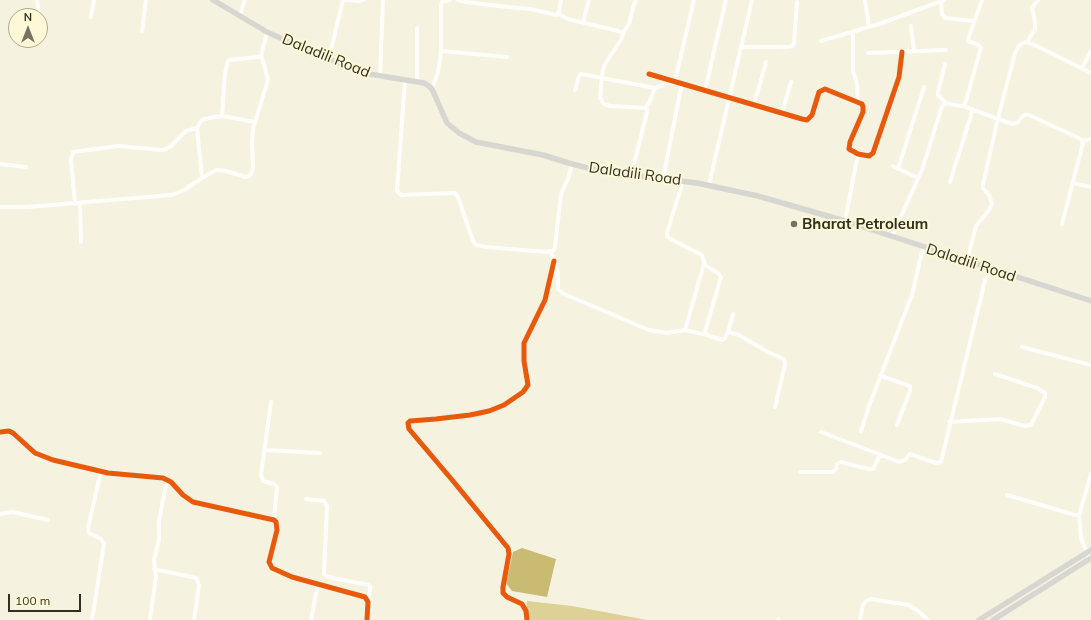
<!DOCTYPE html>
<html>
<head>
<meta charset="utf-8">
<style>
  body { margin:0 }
  #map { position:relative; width:1091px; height:620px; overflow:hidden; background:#f5f2e0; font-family:Mulish,sans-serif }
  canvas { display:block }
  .north { position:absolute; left:8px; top:8px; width:40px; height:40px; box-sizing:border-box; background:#fef8d7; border:1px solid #aca88f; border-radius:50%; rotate:0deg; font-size:11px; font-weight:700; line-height:16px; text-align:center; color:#312f22 }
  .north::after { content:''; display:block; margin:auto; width:14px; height:18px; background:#767364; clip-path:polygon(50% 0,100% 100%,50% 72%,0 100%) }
  .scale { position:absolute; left:8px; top:594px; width:73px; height:18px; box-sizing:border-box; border:2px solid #312f22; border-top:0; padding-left:5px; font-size:12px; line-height:14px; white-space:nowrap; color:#312f22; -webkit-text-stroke:3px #fef8d7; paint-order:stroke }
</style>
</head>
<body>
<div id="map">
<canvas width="1091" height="620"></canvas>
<div class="north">N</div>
<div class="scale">100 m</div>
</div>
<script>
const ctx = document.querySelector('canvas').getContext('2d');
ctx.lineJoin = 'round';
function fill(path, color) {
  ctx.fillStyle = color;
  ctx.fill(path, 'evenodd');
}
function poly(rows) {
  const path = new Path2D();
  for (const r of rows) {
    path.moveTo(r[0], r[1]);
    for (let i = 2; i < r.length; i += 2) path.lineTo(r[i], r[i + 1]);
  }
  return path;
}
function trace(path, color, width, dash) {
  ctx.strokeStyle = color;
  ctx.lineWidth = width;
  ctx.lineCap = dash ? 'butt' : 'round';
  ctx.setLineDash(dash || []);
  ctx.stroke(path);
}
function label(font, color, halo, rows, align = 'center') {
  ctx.font = font + ' Mulish,sans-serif';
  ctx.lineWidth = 4;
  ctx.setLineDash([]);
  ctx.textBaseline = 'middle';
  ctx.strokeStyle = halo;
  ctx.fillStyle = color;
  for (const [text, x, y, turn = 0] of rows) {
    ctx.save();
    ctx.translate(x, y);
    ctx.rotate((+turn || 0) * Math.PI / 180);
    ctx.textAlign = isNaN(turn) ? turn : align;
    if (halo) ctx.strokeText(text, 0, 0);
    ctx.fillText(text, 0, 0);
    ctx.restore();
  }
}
fill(poly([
  [527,601,572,606,647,620,525,620]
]), '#ddd195');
fill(poly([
  [522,548,556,559,547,597,512,591,506,583,513,552]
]), '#cabb73');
trace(poly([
  [37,0,39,16],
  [345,0,359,1,363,0],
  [458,0,465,2,507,7,531,9,556,15,559,12,561,0],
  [865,0,869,27],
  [941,1,942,14,945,18,974,21],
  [558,14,568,19,618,31,623,33,622,38,605,64,602,74,600,98,604,104,610,106,645,108,649,103,655,88,675,81,694,0],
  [240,16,245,0],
  [91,17,94,0],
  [583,22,589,0],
  [911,26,914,51],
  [142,31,146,0],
  [853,32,853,71,857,84,858,102],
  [623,33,629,24,633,7,636,0],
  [821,41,882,23,944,0],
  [1027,42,1035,29,1035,22,1032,8,1038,0],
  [741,47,788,47,793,46,794,43,797,2],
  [441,51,507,57],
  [868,53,946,50],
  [329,58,343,0],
  [945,64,938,92,938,95,946,103],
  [1082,68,1091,51],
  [649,74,802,119,807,120,812,115,819,92,825,89,830,91,862,104,863,107,863,112,850,142,849,149,858,154,869,156,873,153,899,77,902,52],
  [380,77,383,0],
  [405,80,397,191,401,195,455,193,458,197,473,241,476,245,486,247,547,252,554,250,555,247,561,194,568,179,572,164],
  [417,82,417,28],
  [432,89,438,72,441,51,441,5,442,2,450,0],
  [575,90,579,76,581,74,655,88],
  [705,90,726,0],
  [754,105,766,62],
  [963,106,1012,124,1017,123,1024,115,1029,115,1081,139,1083,144,1082,147,1062,224],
  [782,113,791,82],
  [222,116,225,73,228,61,230,60,258,57,261,56,267,32],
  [1083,141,1091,139],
  [0,164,26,167],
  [893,166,918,178],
  [898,169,924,87],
  [631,176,647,112,647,107],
  [202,178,197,128,201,121,204,119,222,116,255,122],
  [663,179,682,83],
  [683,181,667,233,667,237,702,255,705,265,719,274,721,277,705,332,707,335,722,340,725,338,728,332,739,335,768,352,784,359,785,365,775,407],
  [950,182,973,109],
  [1073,183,1091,187],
  [709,185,752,0],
  [80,203,81,242],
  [75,204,71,159,73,152,119,146,161,150,166,149,171,146,186,131,197,128],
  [0,207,27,207,172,195,186,189,202,178,216,170,226,171,245,177,249,176,251,174,253,168,252,142,253,129,268,80,265,68,261,56],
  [845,221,858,154],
  [892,236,922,170,942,106,946,103,960,106,963,106,965,104,981,48,979,45,968,41,968,39,982,0],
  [551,252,558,273,558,289,564,294,649,330,667,333,685,330,707,335],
  [967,261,976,226,989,210,992,204,989,195,983,188,983,185,998,118,1015,53,1019,46,1023,43,1027,42,1039,47,1091,73],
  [685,330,704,264],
  [728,332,733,314],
  [1022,347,1091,365],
  [881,376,910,386,910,391,897,425],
  [271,402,261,475,263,481,274,484,277,487,274,520],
  [949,422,1000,419,1025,426,1031,425,1045,397,1045,393,1037,388,995,374],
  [861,431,869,406,912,295,923,247],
  [0,432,9,431,13,433,35,453,53,460,108,473,163,478,171,482,183,495,193,502,274,520,276,522,277,530,269,562,272,568,292,577,365,597,368,602,367,620],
  [821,432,897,461,900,462,905,460,910,454,936,463,941,462,988,268],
  [265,450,320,453],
  [800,472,833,472,836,469,837,464,841,462,868,469,873,469,880,455],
  [1007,495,1079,516],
  [306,499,324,501,327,506,324,574,328,577,368,585,370,587,370,590,369,601],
  [0,514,12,512,48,520],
  [1088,555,1081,538,1079,516,1091,474],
  [154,569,196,578,199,585,194,620],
  [92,620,104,544,101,539,89,533,88,528,101,471],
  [150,620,156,577,154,560,159,540,159,521,167,479],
  [311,620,318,584],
  [527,620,526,611,522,604,507,597,503,593,503,587,509,554,508,548,453,481,409,429,408,423,410,421,436,419,470,415,489,411,504,405,523,392,528,385,524,361,524,343,545,300,554,261],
  [778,620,779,620],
  [860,620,863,605,865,602,871,599,909,605,917,610,928,620]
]), '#fefdfa', 4);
trace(poly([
  [213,0,267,32,318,55,369,74,424,83,429,86,432,89,447,123,459,133,476,142,543,155,572,164,604,172,697,183,758,196,845,221,1091,301],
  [979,620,1091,550],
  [993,620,1091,558]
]), '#d8d6d0', 5.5);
trace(poly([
  [649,74,802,119,807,120,812,115,819,92,825,89,830,91,862,104,863,107,863,112,850,142,849,149,858,154,869,156,873,153,899,77,902,52],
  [0,432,9,431,13,433,35,453,53,460,108,473,163,478,171,482,183,495,193,502,274,520,276,522,277,530,269,562,272,568,292,577,365,597,368,602,367,620],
  [527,620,526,611,522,604,507,597,503,593,503,587,509,554,508,548,453,481,409,429,408,423,410,421,436,419,470,415,489,411,504,405,523,392,528,385,524,361,524,343,545,300,554,261]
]), '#e8590c', 5);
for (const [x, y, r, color] of [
  [794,224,4,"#767364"]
]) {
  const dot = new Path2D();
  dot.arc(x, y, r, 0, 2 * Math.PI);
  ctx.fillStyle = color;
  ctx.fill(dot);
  trace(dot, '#fef8d7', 1.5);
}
label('15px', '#312f22', '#fef8d7', [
  ["Daladili Road",326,56,22],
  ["Daladili Road",635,174,8],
  ["Daladili Road",971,263,18]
]);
label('bold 15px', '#312f22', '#fef8d7', [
  ["Bharat Petroleum",802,224]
], 'left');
</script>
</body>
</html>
